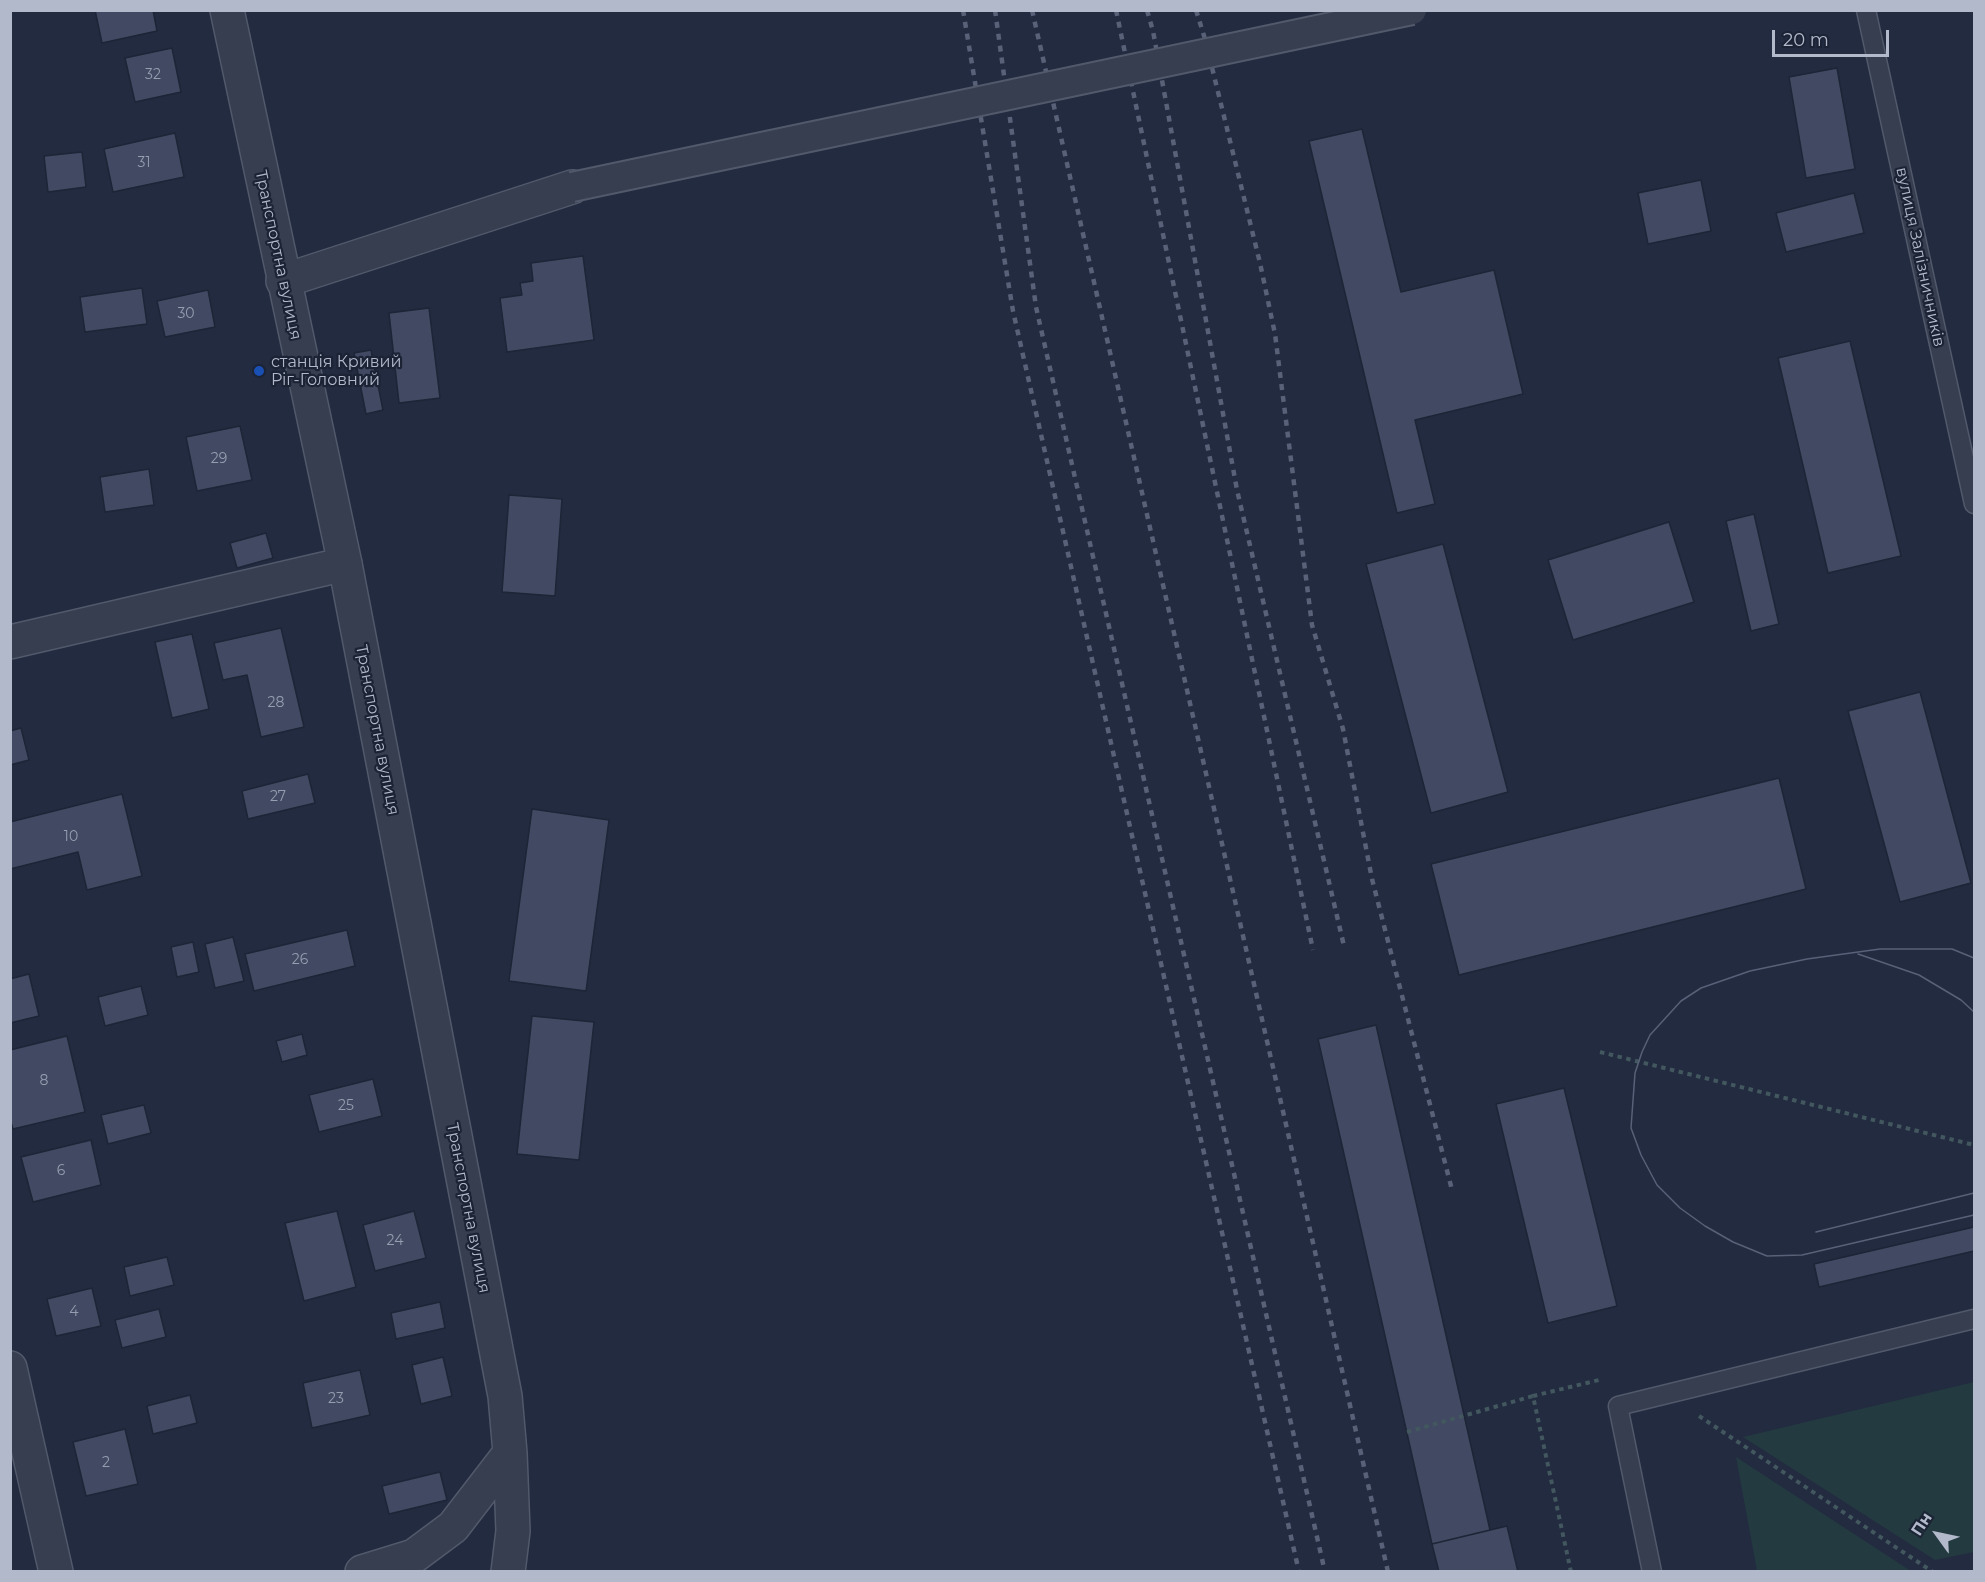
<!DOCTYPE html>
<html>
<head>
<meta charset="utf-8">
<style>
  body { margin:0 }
  #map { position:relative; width:1985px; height:1582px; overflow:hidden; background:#222b40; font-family:Montserrat,sans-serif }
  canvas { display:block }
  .frame { position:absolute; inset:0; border:12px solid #b2b9cb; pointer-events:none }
  .north { position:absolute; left:1907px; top:1504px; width:60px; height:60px; -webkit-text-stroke:4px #1b2335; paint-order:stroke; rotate:303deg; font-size:16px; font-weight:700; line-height:24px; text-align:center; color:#b2b9cb }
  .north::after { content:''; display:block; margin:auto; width:21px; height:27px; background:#b2b9cb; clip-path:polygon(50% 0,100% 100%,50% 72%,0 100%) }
  .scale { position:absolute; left:1772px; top:30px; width:117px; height:27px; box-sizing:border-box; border:3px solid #b2b9cb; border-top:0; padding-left:8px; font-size:18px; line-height:21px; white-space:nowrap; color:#b2b9cb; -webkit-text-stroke:4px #1b2335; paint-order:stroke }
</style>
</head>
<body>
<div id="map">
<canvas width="1985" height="1582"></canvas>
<div class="frame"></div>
<div class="north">Пн</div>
<div class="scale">20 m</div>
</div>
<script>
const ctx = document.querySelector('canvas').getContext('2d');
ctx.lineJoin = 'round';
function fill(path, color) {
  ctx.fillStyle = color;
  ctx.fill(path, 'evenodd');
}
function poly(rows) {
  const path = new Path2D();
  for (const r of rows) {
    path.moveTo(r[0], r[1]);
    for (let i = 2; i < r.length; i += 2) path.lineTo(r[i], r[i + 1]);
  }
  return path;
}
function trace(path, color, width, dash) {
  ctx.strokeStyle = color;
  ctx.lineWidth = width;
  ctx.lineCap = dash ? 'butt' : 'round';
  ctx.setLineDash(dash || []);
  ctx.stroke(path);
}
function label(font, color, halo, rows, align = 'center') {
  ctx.font = font + ' Montserrat,sans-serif';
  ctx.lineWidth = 4.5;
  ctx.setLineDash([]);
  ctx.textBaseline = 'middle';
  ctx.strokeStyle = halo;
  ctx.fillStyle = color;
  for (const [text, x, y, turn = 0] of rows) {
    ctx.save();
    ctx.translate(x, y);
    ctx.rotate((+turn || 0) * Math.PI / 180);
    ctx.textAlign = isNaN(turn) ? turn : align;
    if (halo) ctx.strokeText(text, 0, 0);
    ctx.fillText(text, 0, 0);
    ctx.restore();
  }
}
fill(poly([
  [1974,1382,1974,1552,1935,1560,1743,1437],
  [1736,1457,1911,1571,1757,1571]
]), '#243a41');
const building = poly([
  [95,10,153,10,157,31,102,43,95,10],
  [172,48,181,92,135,102,125,58,172,48],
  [1837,68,1855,169,1806,178,1789,77,1837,68],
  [1362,129,1401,292,1494,270,1523,394,1415,420,1435,504,1397,513,1309,141,1362,129],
  [175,133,184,177,113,192,104,149,175,133],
  [82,152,86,187,48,192,44,156,82,152],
  [1701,180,1711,231,1648,244,1638,193,1701,180],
  [1854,193,1864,233,1786,252,1776,213,1854,193],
  [583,256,594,340,507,352,500,298,522,295,520,283,533,281,531,263,583,256],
  [142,288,147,324,85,332,80,297,142,288],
  [208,290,215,327,165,337,157,301,208,290],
  [429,308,440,398,399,403,389,313,429,308],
  [1850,341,1901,556,1828,573,1778,358,1850,341],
  [371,350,383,410,366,414,354,353,371,350],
  [240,426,252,480,197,491,186,437,240,426],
  [149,469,154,505,105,512,100,477,149,469],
  [509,495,562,499,555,596,502,592,509,495],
  [1754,514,1779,624,1751,631,1726,521,1754,514],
  [1669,522,1694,602,1573,640,1548,560,1669,522],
  [266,533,273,558,237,568,230,543,266,533],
  [1443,544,1508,792,1431,813,1366,564,1443,544],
  [281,628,304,727,261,737,247,675,223,680,214,643,281,628],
  [192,634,209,709,172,718,155,642,192,634],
  [1920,692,1971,883,1900,902,1848,711,1920,692],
  [21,728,29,760,10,765,10,731,21,728],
  [308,774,315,803,248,819,242,791,308,774],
  [1779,778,1806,889,1459,975,1431,864,1779,778],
  [122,794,142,876,87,890,78,852,10,869,10,822,122,794],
  [532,809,609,820,586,991,509,981,532,809],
  [347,930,355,966,254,991,245,954,347,930],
  [233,937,244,981,215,988,205,944,233,937],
  [193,942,199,972,177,977,171,947,193,942],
  [29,974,39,1016,10,1023,10,979,29,974],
  [141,986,148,1015,105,1026,98,997,141,986],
  [532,1016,594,1022,579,1160,517,1154,532,1016],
  [1376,1025,1490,1530,1432,1544,1318,1039,1376,1025],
  [302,1034,307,1055,282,1062,276,1041,302,1034],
  [67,1036,85,1112,13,1129,10,1119,10,1050,67,1036],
  [373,1079,382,1116,319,1132,309,1095,373,1079],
  [1564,1088,1617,1306,1548,1323,1496,1104,1564,1088],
  [144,1105,151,1133,108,1144,101,1115,144,1105],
  [91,1140,101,1185,33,1202,21,1157,91,1140],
  [337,1211,356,1287,304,1301,285,1223,337,1211],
  [414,1211,426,1258,375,1271,363,1225,414,1211],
  [1974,1227,1974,1251,1819,1287,1814,1264,1974,1227],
  [167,1257,174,1285,130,1296,124,1267,167,1257],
  [92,1288,101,1326,56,1336,47,1299,92,1288],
  [440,1302,445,1328,396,1339,391,1313,440,1302],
  [159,1309,166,1337,122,1348,115,1320,159,1309],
  [443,1357,452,1396,421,1404,412,1365,443,1357],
  [360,1370,370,1415,312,1428,303,1383,360,1370],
  [190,1395,197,1423,153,1434,147,1406,190,1395],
  [125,1429,138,1484,86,1496,73,1442,125,1429],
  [440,1472,447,1500,389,1514,382,1486,440,1472],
  [1507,1526,1518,1572,1439,1572,1432,1544,1507,1526]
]);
fill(building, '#414a62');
trace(building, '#1d2537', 1.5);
const service = poly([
  [1866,10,1974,504],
  [1652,1572,1618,1406,1974,1319]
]);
const minor = poly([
  [283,281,572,187],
  [10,642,345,564],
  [10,1368,56,1572]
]);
const tertiary = poly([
  [227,10,345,564,505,1396,510,1453,513,1531,508,1572],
  [362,1572,414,1556,453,1527,510,1453]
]);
trace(service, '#51596b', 21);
trace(minor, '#51596b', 36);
trace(tertiary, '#51596b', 36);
trace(poly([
  [1600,1052,1974,1145],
  [1699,1416,1933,1572],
  [1407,1432,1533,1396],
  [1571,1572,1533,1396,1603,1379]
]), '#42575e', 4, [4.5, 4.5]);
trace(service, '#363e50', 18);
trace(minor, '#363e50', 33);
trace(tertiary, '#363e50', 33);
trace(poly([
  [1858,954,1919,975,1961,1000,1974,1012],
  [1974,958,1952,949,1880,949,1807,959,1750,971,1701,988,1681,1001,1650,1035,1642,1052,1635,1073,1631,1128,1641,1155,1657,1185,1680,1208,1705,1226,1733,1242,1767,1256,1802,1255,1974,1215],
  [1816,1232,1974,1193]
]), '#586177', 1.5);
trace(poly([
  [963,10,1013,311,1299,1572],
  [995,10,1036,307,1325,1572],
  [1032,10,1388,1572],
  [1116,10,1313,950],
  [1147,10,1153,31,1237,490,1344,946],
  [1196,10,1205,39,1260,263,1275,334,1312,625,1343,729,1372,879,1452,1190]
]), '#586177', 4.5, [6, 6]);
const pedestrianBridge = poly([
  [572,187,1412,10]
]);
trace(pedestrianBridge, '#51596b', 32, []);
trace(pedestrianBridge, '#363e50', 28);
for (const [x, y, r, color] of [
  [259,371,6,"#1a4fb4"]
]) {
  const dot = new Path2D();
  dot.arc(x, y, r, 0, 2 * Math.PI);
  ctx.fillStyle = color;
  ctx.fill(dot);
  trace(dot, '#1b2335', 2);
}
label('14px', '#969db1', null, [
  ["32",153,75],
  ["31",144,163],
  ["30",186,314],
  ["29",219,459],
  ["28",276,703],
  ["27",278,797],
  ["10",71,837],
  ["26",300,960],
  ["8",44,1081],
  ["25",346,1106],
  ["6",61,1171],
  ["24",395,1241],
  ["4",74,1312],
  ["23",336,1399],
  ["2",106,1463]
]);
label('16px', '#b2b9cb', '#1b2335', [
  ["Транспортна вулиця",278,255,78],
  ["вулиця Залізничників",1920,257,78],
  ["Транспортна вулиця",377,730,79],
  ["Транспортна вулиця",468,1208,79]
]);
label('16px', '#b2b9cb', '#1b2335', [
  ["станція Кривий",271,362],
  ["Ріг-Головний",271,380]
], 'left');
</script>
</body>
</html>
